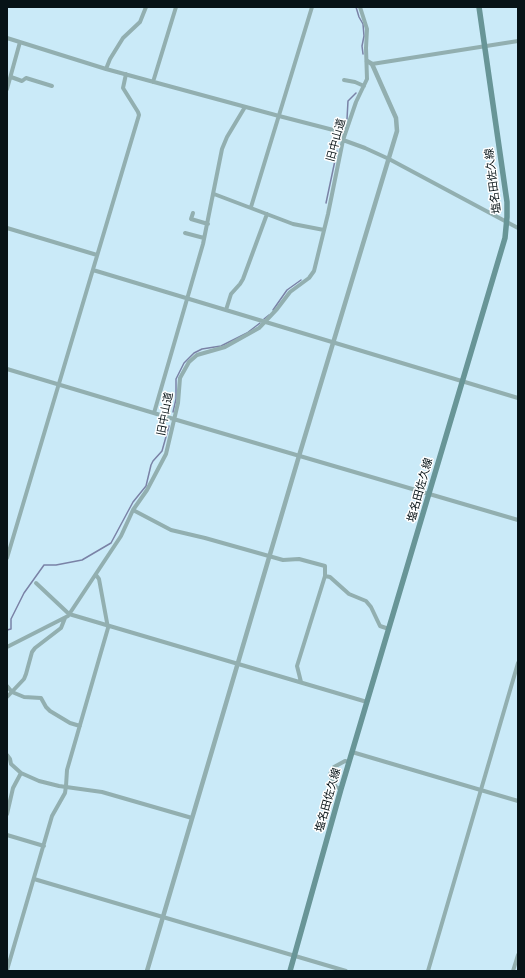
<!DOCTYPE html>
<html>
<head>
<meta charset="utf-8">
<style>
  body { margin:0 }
  #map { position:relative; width:525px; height:978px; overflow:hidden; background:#caeaf8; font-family:"Playfair Display",serif }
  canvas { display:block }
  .frame { position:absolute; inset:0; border:8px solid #071317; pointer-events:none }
</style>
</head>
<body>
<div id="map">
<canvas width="525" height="978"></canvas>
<div class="frame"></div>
</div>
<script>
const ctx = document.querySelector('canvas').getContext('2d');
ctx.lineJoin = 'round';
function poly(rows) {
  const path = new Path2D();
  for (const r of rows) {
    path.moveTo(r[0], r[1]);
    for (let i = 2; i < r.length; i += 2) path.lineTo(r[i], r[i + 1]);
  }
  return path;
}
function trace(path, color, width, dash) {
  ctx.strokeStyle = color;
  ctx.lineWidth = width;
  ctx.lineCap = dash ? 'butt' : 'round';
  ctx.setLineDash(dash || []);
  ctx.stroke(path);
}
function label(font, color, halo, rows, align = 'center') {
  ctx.font = font + ' "Playfair Display","Noto Sans JP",serif';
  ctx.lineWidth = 3;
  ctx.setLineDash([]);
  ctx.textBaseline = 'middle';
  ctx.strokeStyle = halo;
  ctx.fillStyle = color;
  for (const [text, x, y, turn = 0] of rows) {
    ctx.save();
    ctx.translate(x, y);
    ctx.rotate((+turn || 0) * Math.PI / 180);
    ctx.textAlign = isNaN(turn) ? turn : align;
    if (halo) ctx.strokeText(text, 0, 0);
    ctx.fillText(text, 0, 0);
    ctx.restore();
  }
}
trace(poly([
  [356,7,359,17,363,24,364,36,362,46,363,54],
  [347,119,348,101,356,93],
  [326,203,337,151],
  [273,310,287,290,301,280],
  [264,319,269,315],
  [173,412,176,399,176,379,184,363,194,353,202,349,221,346,247,333,260,323],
  [7,630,11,629,11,619,24,593,44,565,56,565,82,560,111,543,133,502,146,486,151,465,153,461,162,451,169,426]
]), '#7a82a6', 1.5);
trace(poly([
  [7,38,106,69,279,116,345,133],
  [372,64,518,41],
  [106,69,110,59,123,38,140,22,146,7],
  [11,77,22,81,26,78,52,86],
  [344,80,355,82,364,86],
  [153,82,176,7],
  [7,89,20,42],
  [343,140,365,148,389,159,518,228],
  [214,194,293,224,324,230],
  [251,207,312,7],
  [193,213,191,219,208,224],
  [7,228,97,255],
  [185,233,204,238],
  [93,270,518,398],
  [226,310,231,294,240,284,243,279,267,214],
  [7,369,177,420,518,520],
  [154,413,203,244,222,149,227,137,245,107],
  [133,510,171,530,205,538,283,560,299,559,325,566,325,576,330,577,349,594,366,601,371,607,380,626,389,629],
  [7,558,139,115,138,112,123,88,126,74],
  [36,583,69,614,367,702],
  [7,647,68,616,121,536,133,510,147,490,166,454,178,403,180,378,189,362,197,355,225,347,259,328,277,309,290,292,309,278,314,271,328,214,343,140,356,102,367,79,366,48,367,29,360,7],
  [301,682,297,666,325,576],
  [7,686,12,692,24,697,41,698,46,707,50,711,70,723,80,726],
  [7,697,24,679,26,674,32,652,35,648,61,628,65,618],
  [352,752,518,801],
  [7,755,10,759,11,764,21,773,39,781,59,786,102,792,192,818],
  [341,789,336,787,331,778,330,774,334,767,345,761,349,762],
  [7,814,13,788,21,773],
  [7,835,44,846],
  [34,879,346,971],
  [7,970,52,816,65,793,66,786,67,770,108,628,99,579,96,575],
  [428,971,518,663],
  [513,971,518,955]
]), '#92afb0', 4);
trace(poly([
  [147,971,299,456,397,131,396,118,372,64,367,61]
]), '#92afb0', 4.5);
trace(poly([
  [290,971,341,789,505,238,507,217,507,202,479,7]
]), '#689597', 5.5);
label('11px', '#071317', '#fff', [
  ["旧中山道",336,140,-75],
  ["塩名田佐久線",493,181,-97],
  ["旧中山道",165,414,-79],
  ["塩名田佐久線",420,490,-74],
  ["塩名田佐久線",328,800,-74]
]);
</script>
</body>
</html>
